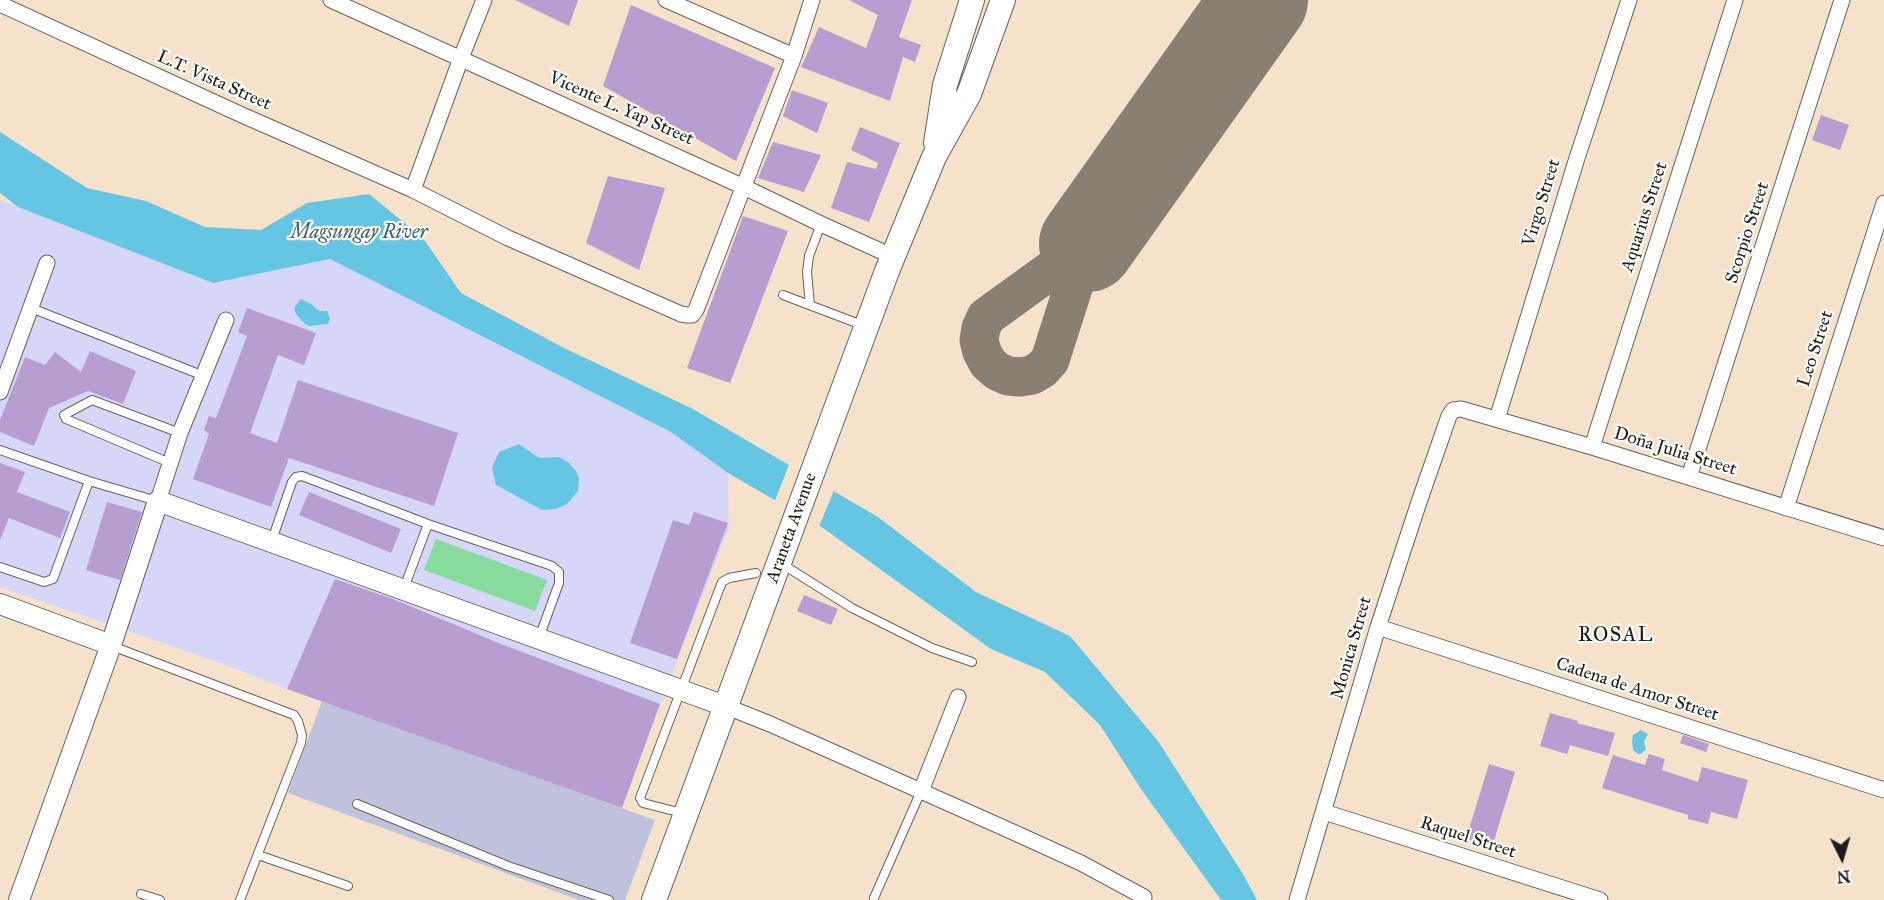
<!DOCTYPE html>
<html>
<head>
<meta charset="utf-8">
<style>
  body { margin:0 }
  #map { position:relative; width:1884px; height:900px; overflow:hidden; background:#f6e2ca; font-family:"IM FELL Great Primer",serif }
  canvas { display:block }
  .north { position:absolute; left:1812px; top:828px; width:60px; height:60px; -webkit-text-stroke:4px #fdfcf7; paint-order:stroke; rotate:175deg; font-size:16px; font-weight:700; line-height:24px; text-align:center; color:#1c1c1c }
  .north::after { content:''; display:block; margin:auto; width:21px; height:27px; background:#1c1c1c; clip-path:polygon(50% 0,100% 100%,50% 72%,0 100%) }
</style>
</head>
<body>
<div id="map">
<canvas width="1884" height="900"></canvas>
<div class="north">N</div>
</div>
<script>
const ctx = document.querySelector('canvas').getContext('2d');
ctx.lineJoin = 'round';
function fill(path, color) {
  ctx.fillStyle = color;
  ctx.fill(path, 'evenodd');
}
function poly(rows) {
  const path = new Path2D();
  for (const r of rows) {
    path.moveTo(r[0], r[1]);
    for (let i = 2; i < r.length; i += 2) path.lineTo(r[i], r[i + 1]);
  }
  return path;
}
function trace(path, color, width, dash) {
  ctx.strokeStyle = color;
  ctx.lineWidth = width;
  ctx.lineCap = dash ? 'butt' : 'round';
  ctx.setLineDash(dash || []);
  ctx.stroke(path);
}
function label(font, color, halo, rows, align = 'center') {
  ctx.font = font + ' "IM FELL Great Primer",serif';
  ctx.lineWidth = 4.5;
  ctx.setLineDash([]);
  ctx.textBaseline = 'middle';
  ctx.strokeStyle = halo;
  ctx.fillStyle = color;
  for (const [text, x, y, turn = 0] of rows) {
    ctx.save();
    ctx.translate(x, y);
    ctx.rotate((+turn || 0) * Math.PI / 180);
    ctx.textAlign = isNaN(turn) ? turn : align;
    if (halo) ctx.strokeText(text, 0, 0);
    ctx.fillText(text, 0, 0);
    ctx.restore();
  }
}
fill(poly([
  [0,200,213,283,330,259,671,432,728,473,729,528,660,704,622,808,287,689,226,665,0,587]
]), '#d6d7f8');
fill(poly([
  [322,701,655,820,625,900,579,900,288,793]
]), '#bec2dd');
fill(poly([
  [436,539,547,580,535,611,424,570]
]), '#87db9d');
fill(poly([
  [0,132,87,188,146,201,205,227,261,230,307,203,369,194,423,238,461,293,564,348,693,409,878,517,976,592,1070,636,1158,741,1243,874,1257,900,1221,900,1141,789,1100,725,1045,672,991,649,823,528,728,473,671,432,330,259,213,283,18,207,0,193],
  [301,299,313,305,315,308,320,311,327,311,330,319,328,324,309,326,305,324,296,314,294,308],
  [519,444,539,458,559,457,569,463,576,471,579,478,578,491,567,504,556,509,542,510,496,485,492,468,499,452],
  [1641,730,1648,734,1644,741,1646,749,1641,754,1638,754,1633,750,1632,741,1633,735]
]), '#65c6e3');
fill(poly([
  [790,462,835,488,818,529,774,503]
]), '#f6e2ca');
trace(poly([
  [1087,244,1050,360,1042,369,1032,375,1020,377,1008,376,997,371,988,363,982,352,979,340,981,328,986,317,1087,244]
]), '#897f73', 39);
trace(poly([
  [1087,244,1260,0]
]), '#897f73', 96);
fill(poly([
  [515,0,578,0,569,26],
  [849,0,912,0,899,37,921,45,915,62,903,57,890,101,801,67,819,27,866,48,878,15],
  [631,5,775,68,736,161,603,86],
  [792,90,828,103,817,133,783,116],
  [1821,115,1849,125,1840,150,1812,140],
  [860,127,900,143,869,222,831,208,847,162,876,169,878,163,851,150],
  [773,142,821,155,804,192,758,178],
  [608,176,665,188,639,270,586,243],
  [743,216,788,231,730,383,687,368],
  [247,308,316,333,304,365,278,355,250,433,277,443,298,380,458,433,434,506,289,458,271,507,193,479,209,434,204,430,209,416,216,418,247,336,238,332],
  [90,351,136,371,123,404,88,391,49,408,34,446,0,432,0,420,25,357,45,365,55,352,81,372],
  [0,463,25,472,17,492,70,512,60,538,9,518,0,540],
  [309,492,401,529,391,553,299,515],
  [107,502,142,512,120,580,86,570],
  [694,512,728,523,677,659,630,643,673,520,689,525],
  [335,579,393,599,501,644,660,704,622,808,287,689],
  [804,595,838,609,831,625,797,611],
  [1550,713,1578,721,1577,723,1615,733,1608,756,1570,745,1567,754,1540,746],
  [1683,735,1709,744,1706,752,1680,743],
  [1649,754,1665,759,1662,770,1698,782,1702,767,1748,780,1737,819,1711,812,1708,824,1688,819,1688,815,1602,788,1613,755,1645,765],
  [1489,764,1515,772,1492,847,1466,839]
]), '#b89dd0');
const service = poly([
  [783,295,862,325],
  [810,305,807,272,809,256,821,224],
  [31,308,204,376],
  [0,450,89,481,157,501],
  [170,463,66,419,64,415,92,400,180,433],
  [272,540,292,482,296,477,302,476,428,524,552,566,559,572,559,583,539,638],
  [782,564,852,608,932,648,972,662],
  [0,567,44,582,53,579,89,481],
  [404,588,428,524],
  [112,646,294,715,298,721,302,735,301,743,240,900],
  [357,804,508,866,609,900],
  [682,813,643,803,640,798,722,582,729,578,756,573],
  [258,855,348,886],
  [141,894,160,900],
  [874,898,921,791]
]);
const minor = poly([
  [331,0,744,187,821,224,894,257],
  [666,0,794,56],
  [0,4,242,115,413,190,508,238,681,314,687,315,692,315,696,310,794,56,812,0],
  [413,190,461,58,484,0],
  [0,392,47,263],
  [1497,419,1577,158,1629,0],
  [1592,447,1735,0],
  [1689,477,1842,0],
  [158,501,180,433,226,320],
  [1786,508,1884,203],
  [1378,627,1884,790],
  [725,706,770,724,1013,832,1081,863,1144,897],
  [921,791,958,697],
  [1324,812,1600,900],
  [1297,900,1378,627,1419,502,1449,416,1453,410,1461,409,1592,447,1884,538]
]);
const tertiary = poly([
  [0,604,111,645],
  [19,900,111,645,158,501,725,706]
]);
const primary = poly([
  [936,143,945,85,972,0],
  [654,900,887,271,934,157,969,94,1003,0]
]);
trace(service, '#686159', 10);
trace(minor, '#686159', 17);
trace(tertiary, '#686159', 22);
trace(primary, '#686159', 26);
trace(service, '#fff', 8);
trace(minor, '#fff', 15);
trace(tertiary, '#fff', 20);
trace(primary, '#fff', 24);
label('18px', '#1c1c1c', '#fdfcf7', [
  ["L.T. Vista Street",214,81,24],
  ["Vicente L. Yap Street",621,109,24],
  ["Virgo Street",1542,203,-73],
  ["Aquarius Street",1645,217,-72],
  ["Scorpio Street",1748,233,-72],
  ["Leo Street",1816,349,-72],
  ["Doña Julia Street",1675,452,17],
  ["Araneta Avenue",792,528,-70],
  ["Monica Street",1352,648,-74],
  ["Cadena de Amor Street",1637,690,18],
  ["Raquel Street",1468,838,18]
]);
label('italic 20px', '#39606c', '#fdfcf7', [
  ["Magsungay River",359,233]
]);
ctx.letterSpacing = '1.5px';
label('20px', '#1c1c1c', '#fdfcf7', [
  ["ROSAL",1616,636]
]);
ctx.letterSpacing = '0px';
</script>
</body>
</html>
